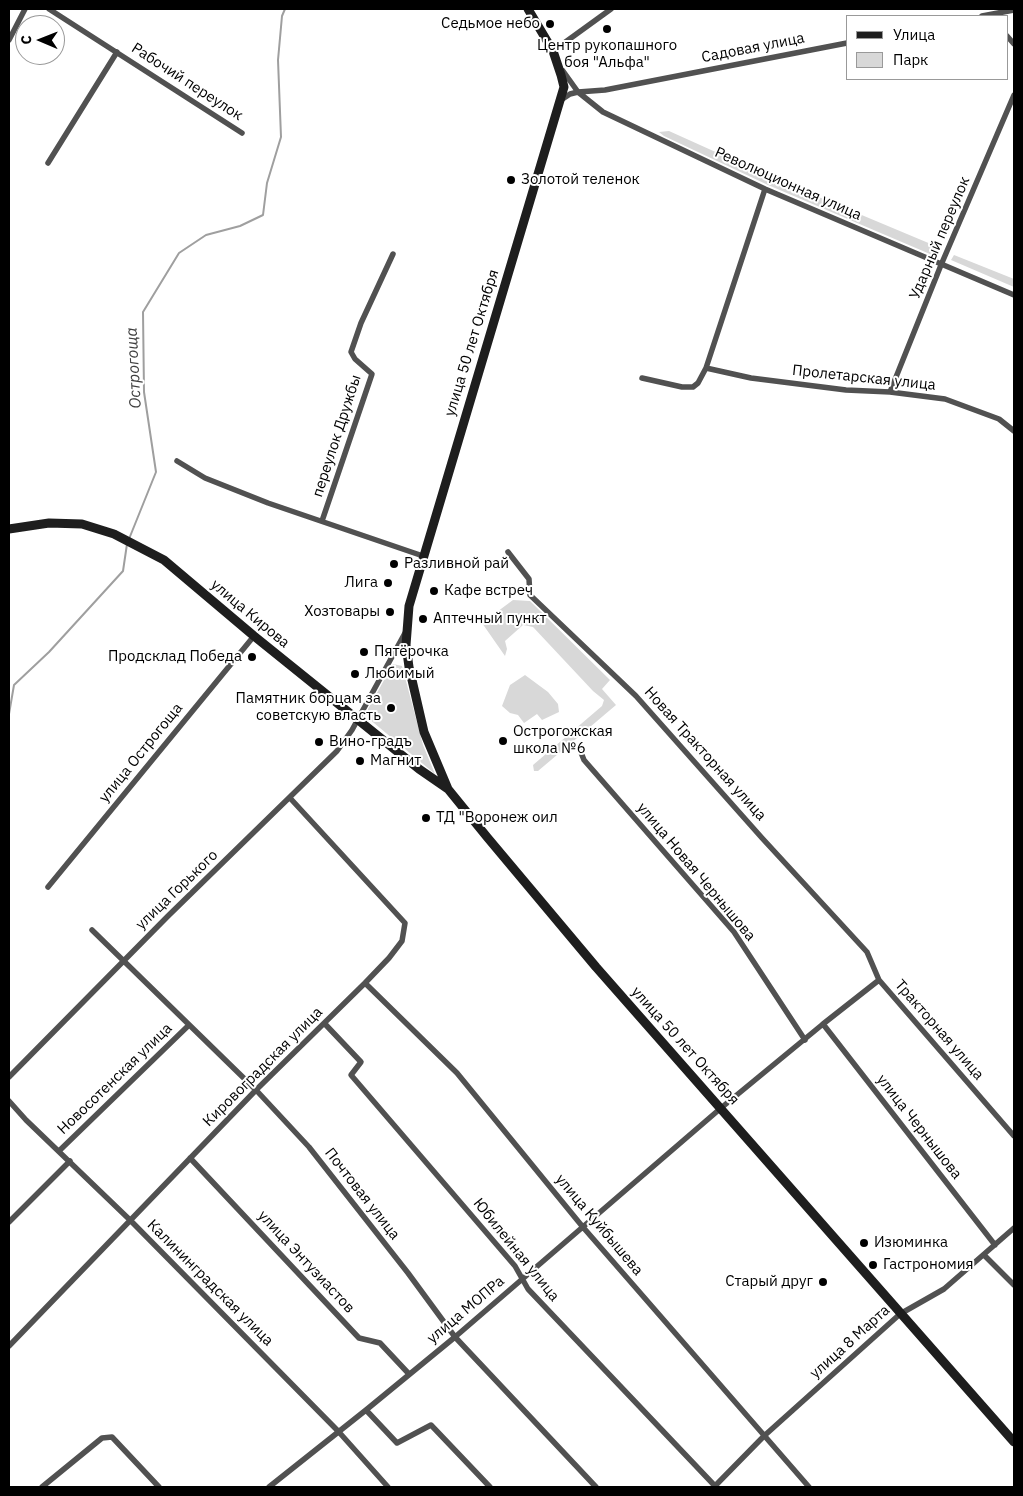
<!DOCTYPE html>
<html>
<head>
<meta charset="utf-8">
<style>
  body { margin:0 }
  #map { position:relative; width:1023px; height:1496px; overflow:hidden; background:#fff; font-family:"IBM Plex Sans",sans-serif }
  canvas { display:block }
  .frame { position:absolute; inset:0; border:10px solid #000; pointer-events:none }
  .legend { position:absolute; left:846px; top:15px; width:162px; height:65px; box-sizing:border-box; background:#fff; border:1px solid #999; margin:0; padding:6px 9px; list-style:none; font-size:15px; color:#000 }
  .legend li { display:flex; align-items:center; gap:10px; height:25px }
  .legend b { width:25px; border:1px solid #999 }
  .north { position:absolute; left:15px; top:15px; width:50px; height:50px; box-sizing:border-box; background:#fff; border:1px solid #999; border-radius:50%; rotate:271deg; font-size:14px; font-weight:700; line-height:20px; text-align:center; color:#000 }
  .north::after { content:''; display:block; margin:auto; width:18px; height:22px; background:#000; clip-path:polygon(50% 0,100% 100%,50% 72%,0 100%) }
</style>
</head>
<body>
<div id="map">
<canvas width="1023" height="1496"></canvas>
<div class="frame"></div>
<ul class="legend">
<li><b style="height:6px;background:#1e1e1e"></b>Улица</li>
<li><b style="height:14px;background:#d8d8d8"></b>Парк</li>
</ul>
<div class="north">С</div>
</div>
<script>
const ctx = document.querySelector('canvas').getContext('2d');
ctx.lineJoin = 'round';
function fill(path, color) {
  ctx.fillStyle = color;
  ctx.fill(path, 'evenodd');
}
function poly(rows) {
  const path = new Path2D();
  for (const r of rows) {
    path.moveTo(r[0], r[1]);
    for (let i = 2; i < r.length; i += 2) path.lineTo(r[i], r[i + 1]);
  }
  return path;
}
function trace(path, color, width, dash) {
  ctx.strokeStyle = color;
  ctx.lineWidth = width;
  ctx.lineCap = dash ? 'butt' : 'round';
  ctx.setLineDash(dash || []);
  ctx.stroke(path);
}
function label(font, color, halo, rows, align = 'center') {
  ctx.font = font + ' "IBM Plex Sans",sans-serif';
  ctx.lineWidth = 4;
  ctx.setLineDash([]);
  ctx.textBaseline = 'middle';
  ctx.strokeStyle = halo;
  ctx.fillStyle = color;
  for (const [text, x, y, turn = 0] of rows) {
    ctx.save();
    ctx.translate(x, y);
    ctx.rotate((+turn || 0) * Math.PI / 180);
    ctx.textAlign = isNaN(turn) ? turn : align;
    if (halo) ctx.strokeText(text, 0, 0);
    ctx.fillText(text, 0, 0);
    ctx.restore();
  }
}
fill(poly([
  [669,131,771,177,938,247,941,251,937,257,768,185,664,136,659,132],
  [954,255,1014,279,1014,287,951,260],
  [513,600,530,601,610,680,602,689,616,705,538,771,534,771,533,765,602,706,604,700,593,691,533,627,523,625,505,641,507,649,505,656,482,623],
  [393,664,402,666,423,745,435,774,368,718,368,709],
  [525,675,548,692,558,704,559,712,542,720,537,714,524,723,518,715,510,713,502,706,510,685]
]), '#d8d8d8');
trace(poly([
  [129,539,156,472,144,392,143,312,179,253,206,235,240,226,263,215,267,183,281,137,278,60,282,16,285,9],
  [9,714,14,685,49,652,123,571,127,544]
]), '#9f9f9f', 2);
trace(poly([
  [49,9,242,133],
  [982,16,1014,10],
  [1007,36,1014,44],
  [9,40,25,9],
  [553,51,611,9],
  [563,71,578,92,603,112,765,189,1014,295],
  [561,100,570,94,578,92,605,90,847,43],
  [48,163,117,52],
  [765,189,706,368,751,378,846,390,890,392,945,399,999,419,1014,431],
  [642,378,682,387,693,387,698,383,706,368],
  [890,392,941,265,1014,95],
  [177,461,205,478,268,503,423,556],
  [322,521,372,374,355,359,351,352,361,323,393,254],
  [508,552,529,579,530,595,636,696,762,838,867,952,879,980],
  [580,750,584,760,734,932,805,1040],
  [48,887,254,636],
  [92,930,256,1090,309,1147,408,1273,455,1337,596,1487],
  [365,983,457,1073,582,1226,809,1487],
  [325,1024,361,1062,351,1075,515,1266,528,1289,715,1486],
  [823,1024,995,1245],
  [9,1077,168,916,337,751,352,730,405,633],
  [9,1101,26,1120,130,1220,338,1431,388,1487],
  [59,1151,189,1025],
  [190,1158,359,1338,380,1343,409,1374],
  [9,1222,70,1161],
  [984,1255,1014,1285],
  [9,1346,256,1090,365,983,389,958,402,941,405,923,290,798],
  [366,1410,397,1443,431,1425,490,1487],
  [42,1487,102,1438,112,1437,159,1487],
  [269,1487,366,1410,455,1337,721,1108,823,1024,879,980,1014,1136],
  [714,1487,764,1436,900,1314,944,1289,1014,1228]
]), '#515151', 5.5);
trace(poly([
  [528,9,553,51,561,75,564,87,409,606,406,645,409,667,424,732,448,789,487,837,596,967,1014,1442],
  [9,529,49,523,82,524,114,534,164,560,254,636,357,719,419,769,448,789]
]), '#1e1e1e', 9);
for (const [x, y, r, color] of [
  [550,24,5,"#000"],
  [607,29,5,"#000"],
  [511,180,5,"#000"],
  [394,564,5,"#000"],
  [388,583,5,"#000"],
  [434,591,5,"#000"],
  [390,612,5,"#000"],
  [423,619,5,"#000"],
  [364,652,5,"#000"],
  [252,657,5,"#000"],
  [355,674,5,"#000"],
  [391,708,5,"#000"],
  [503,741,5,"#000"],
  [319,742,5,"#000"],
  [360,761,5,"#000"],
  [426,818,5,"#000"],
  [864,1243,5,"#000"],
  [873,1265,5,"#000"],
  [823,1282,5,"#000"]
]) {
  const dot = new Path2D();
  dot.arc(x, y, r, 0, 2 * Math.PI);
  ctx.fillStyle = color;
  ctx.fill(dot);
  trace(dot, '#fff', 2);
}
label('15px', '#000', '#fff', [
  ["Седьмое небо",540,24,"right"],
  ["Центр рукопашного",607,46,"center"],
  ["боя \"Альфа\"",607,63,"center"],
  ["Золотой теленок",521,180],
  ["Разливной рай",404,564],
  ["Лига",378,583,"right"],
  ["Кафе встреч",444,591],
  ["Хозтовары",380,612,"right"],
  ["Аптечный пункт",433,619],
  ["Пятёрочка",374,652],
  ["Продсклад Победа",242,657,"right"],
  ["Любимый",365,674],
  ["Памятник борцам за",381,699,"right"],
  ["советскую власть",381,716,"right"],
  ["Острогожская",513,732],
  ["школа №6",513,749],
  ["Вино-градъ",329,742],
  ["Магнит",370,761],
  ["ТД \"Воронеж оил",436,818],
  ["Изюминка",874,1243],
  ["Гастрономия",883,1265],
  ["Старый друг",813,1282,"right"]
], 'left');
label('15px', '#000', '#fff', [
  ["Садовая улица",753,48,-11],
  ["Рабочий переулок",187,82,33],
  ["Революционная улица",788,184,24],
  ["Ударный переулок",940,238,-67],
  ["улица 50 лет Октября",472,343,-73],
  ["Пролетарская улица",864,378,6],
  ["переулок Дружбы",337,436,-72],
  ["улица Кирова",250,614,40],
  ["улица Острогоща",141,753,-51],
  ["Новая Тракторная улица",705,754,48],
  ["улица Новая Чернышова",696,872,50],
  ["улица Горького",177,890,-44],
  ["Тракторная улица",939,1030,49],
  ["улица 50 лет Октября",685,1046,48],
  ["Кировоградская улица",263,1067,-45],
  ["Новосотенская улица",115,1079,-44],
  ["улица Чернышова",919,1127,52],
  ["Почтовая улица",362,1194,52],
  ["улица Куйбышева",599,1225,50],
  ["Юбилейная улица",516,1250,51],
  ["улица Энтузиастов",306,1262,47],
  ["Калининградская улица",210,1283,45],
  ["улица МОПРа",466,1310,-40],
  ["улица 8 Марта",850,1342,-42]
]);
label('italic 16px', '#404040', '#fff', [
  ["Острогоща",134,368,-93]
]);
</script>
</body>
</html>
